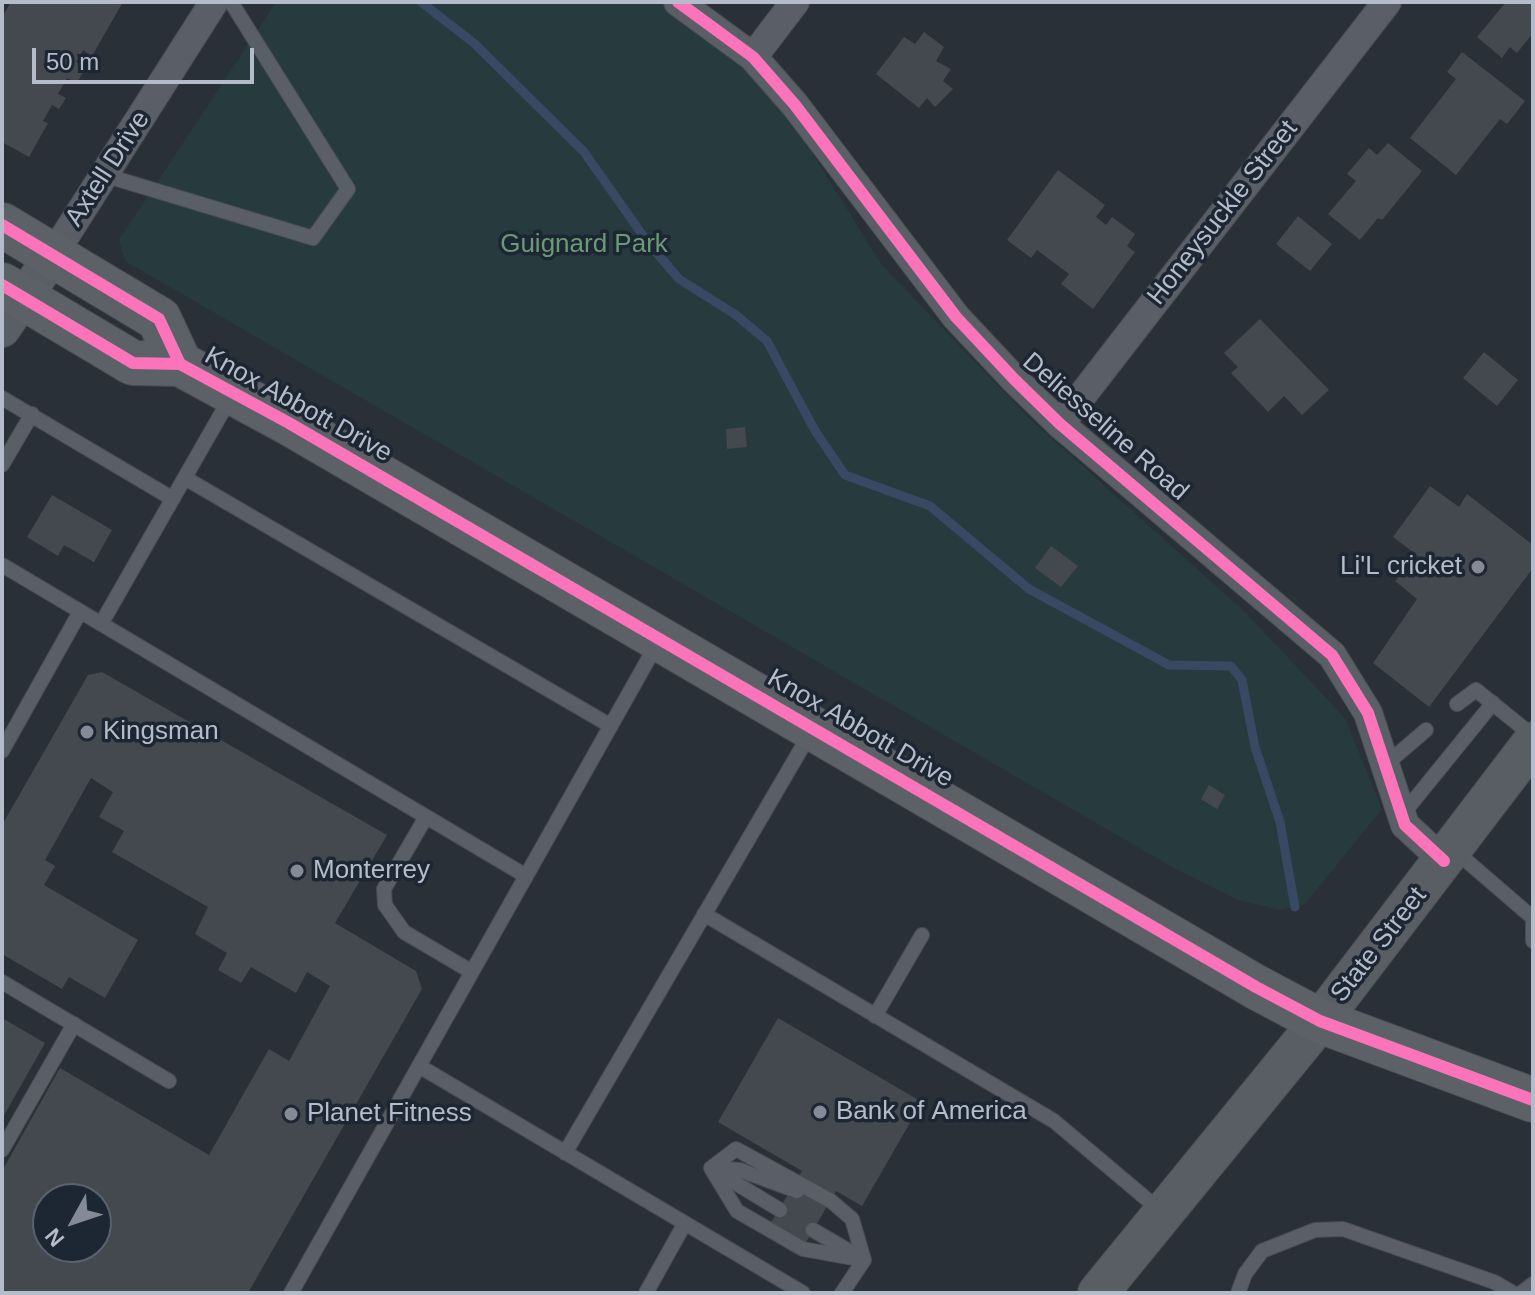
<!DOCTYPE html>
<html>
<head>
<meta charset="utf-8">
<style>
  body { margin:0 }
  #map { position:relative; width:1535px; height:1295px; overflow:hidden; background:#2a3038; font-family:Helvetica,sans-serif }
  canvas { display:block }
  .frame { position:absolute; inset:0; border:4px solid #b4bcc9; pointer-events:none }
  .north { position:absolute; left:32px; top:1183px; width:80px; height:80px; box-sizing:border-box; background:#1d2633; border:2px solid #59626f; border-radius:50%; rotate:230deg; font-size:22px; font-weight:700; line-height:32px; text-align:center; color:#b4bcc9 }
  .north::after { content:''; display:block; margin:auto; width:28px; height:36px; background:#848b96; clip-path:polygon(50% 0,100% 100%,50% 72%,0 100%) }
  .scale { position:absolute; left:32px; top:48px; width:222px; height:36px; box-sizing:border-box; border:4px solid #b4bcc9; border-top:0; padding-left:10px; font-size:24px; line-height:28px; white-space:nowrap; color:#b4bcc9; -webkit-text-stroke:6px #1d2633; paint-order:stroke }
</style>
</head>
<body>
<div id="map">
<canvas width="1535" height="1295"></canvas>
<div class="frame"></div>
<div class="north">N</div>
<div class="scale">50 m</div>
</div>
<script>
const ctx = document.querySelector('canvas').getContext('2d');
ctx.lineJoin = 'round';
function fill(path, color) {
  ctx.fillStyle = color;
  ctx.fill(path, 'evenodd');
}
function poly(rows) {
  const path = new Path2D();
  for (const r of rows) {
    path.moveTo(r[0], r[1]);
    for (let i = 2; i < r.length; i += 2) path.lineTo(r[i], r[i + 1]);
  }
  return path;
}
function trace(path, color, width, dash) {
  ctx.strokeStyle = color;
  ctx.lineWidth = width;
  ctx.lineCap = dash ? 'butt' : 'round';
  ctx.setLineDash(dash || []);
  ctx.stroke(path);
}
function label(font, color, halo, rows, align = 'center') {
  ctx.font = font + ' Helvetica,sans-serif';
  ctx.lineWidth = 7;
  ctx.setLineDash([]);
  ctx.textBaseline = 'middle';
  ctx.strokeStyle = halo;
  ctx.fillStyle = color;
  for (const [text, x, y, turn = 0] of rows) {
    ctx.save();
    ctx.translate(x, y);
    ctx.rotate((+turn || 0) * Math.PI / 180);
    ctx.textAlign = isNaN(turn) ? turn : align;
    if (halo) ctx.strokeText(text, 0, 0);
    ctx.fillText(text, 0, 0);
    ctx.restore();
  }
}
fill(poly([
  [276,2,665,2,753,57,881,264,1029,418,1245,612,1345,718,1382,809,1305,904,1280,910,1238,900,1174,868,125,261,119,240]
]), '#273a3e');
trace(poly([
  [421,2,475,44,584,152,649,244,679,279,736,315,767,341,814,429,845,475,930,506,1029,589,1169,665,1231,666,1242,680,1255,747,1280,822,1295,907]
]), '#384963', 9);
fill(poly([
  [11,2,123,2,92,56,83,50,76,62,86,67,77,83,67,78,58,94,66,98,59,109,52,105,43,121,48,123,29,157,2,142,2,17],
  [1506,2,1533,2,1533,33,1517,53,1510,47,1502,58,1477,37],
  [924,32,944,47,936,61,951,69,943,81,953,89,935,107,927,98,919,108,876,74,904,37,915,44],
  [1462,52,1525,101,1507,124,1500,119,1456,175,1410,138,1456,79,1447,72],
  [1388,143,1422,171,1382,220,1378,218,1360,240,1328,214,1356,181,1347,174,1369,148,1377,155],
  [1058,170,1105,205,1096,217,1106,225,1112,217,1135,234,1127,246,1135,252,1093,309,1061,284,1069,274,1037,250,1031,258,1007,240],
  [1298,216,1332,244,1310,271,1276,244],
  [1260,319,1329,390,1302,415,1284,396,1268,412,1231,373,1238,367,1224,353],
  [1484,352,1518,380,1497,406,1463,378],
  [745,427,747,447,727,449,726,429],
  [1430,486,1459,507,1467,494,1533,545,1533,568,1429,707,1373,663,1417,599,1395,581,1418,556,1393,537],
  [52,495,112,530,94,562,64,545,58,556,27,537],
  [1051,546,1078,566,1061,587,1035,568],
  [102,672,387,835,335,923,416,971,422,989,248,1293,2,1293,2,1171,60,1068,209,1155,269,1049,289,1061,330,986,307,972,296,993,251,967,241,983,218,970,227,953,195,934,208,907,112,852,124,831,99,817,113,792,91,778,45,860,55,866,44,885,138,940,105,998,69,977,62,989,2,954,2,825,88,675],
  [48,1199,96,1199,96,1247,48,1247],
  [1209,785,1225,795,1217,809,1201,799],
  [2,1018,45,1043,2,1119],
  [778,1018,922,1102,862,1206,836,1191,801,1251,766,1231,802,1171,718,1122]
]), '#444950');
const service = poly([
  [104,175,313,238,348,189,231,2],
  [2,398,173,499],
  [2,465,32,414],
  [185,478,611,726],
  [2,565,526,876],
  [101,624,232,395],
  [1457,704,1476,690,1533,736],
  [2,751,80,612],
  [1384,766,1426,730],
  [1402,815,1493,703],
  [426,817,384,889,385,905,404,932,472,972],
  [1454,850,1533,918],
  [704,914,1054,1121,1162,1212],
  [1533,923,1533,941],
  [2,982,169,1081],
  [875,1016,922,935],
  [419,1066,803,1293],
  [2,1150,74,1024],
  [565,1153,811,732],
  [711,1168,736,1149,831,1201,852,1219,864,1260],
  [711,1168,740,1170,797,1191],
  [711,1168,737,1211,803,1249,864,1260],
  [714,1170,780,1210],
  [813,1230,854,1254],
  [291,1293,658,642],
  [646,1293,685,1223],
  [842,1293,864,1260],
  [1238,1293,1245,1274,1262,1251,1315,1230,1343,1229,1494,1282,1513,1293],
  [1521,1293,1533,1284]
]);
const minor = poly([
  [678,2,753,57,795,105,956,317,1015,380,1060,424,1332,655,1368,713,1405,825,1444,861],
  [753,57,795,2],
  [53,255,214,2],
  [1060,424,1387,2]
]);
const tertiary = poly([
  [2,329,53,255]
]);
const secondary = poly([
  [1098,1293,1320,1021,1533,742]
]);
const primary = poly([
  [2,225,159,319,180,364],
  [2,285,133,363,180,364,289,423,1256,987,1320,1021,1533,1100]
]);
trace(service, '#484c53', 16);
trace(minor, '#484c53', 30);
trace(tertiary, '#484c53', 38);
trace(secondary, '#484c53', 42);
trace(primary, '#484c55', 46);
trace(service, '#5a5e66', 14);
trace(minor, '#5a5e66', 28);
trace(tertiary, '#5a5e66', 36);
trace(secondary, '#595d64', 40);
trace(primary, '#5c6168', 44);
trace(poly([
  [678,2,753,57,795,105,956,317,1015,380,1060,424,1332,655,1368,713,1405,825,1444,861],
  [2,225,159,319,180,364],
  [2,285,133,363,180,364,289,423,1256,987,1320,1021,1533,1100]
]), '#fb73b8', 12);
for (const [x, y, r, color] of [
  [1478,567,8,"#848b96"],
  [87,732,8,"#848b96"],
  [297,871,8,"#848b96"],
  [820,1112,8,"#848b96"],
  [291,1114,8,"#848b96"]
]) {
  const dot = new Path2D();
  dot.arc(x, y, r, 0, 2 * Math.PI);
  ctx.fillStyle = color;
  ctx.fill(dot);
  trace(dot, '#1d2633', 3);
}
label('26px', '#b4bcc9', '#1d2633', [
  ["Axtell Drive",108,169,-57],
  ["Honeysuckle Street",1223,213,-52],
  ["Knox Abbott Drive",298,405,29],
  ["Deliesseline Road",1105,427,41],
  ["Knox Abbott Drive",860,729,30],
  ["State Street",1379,945,-52]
]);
label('26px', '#6b9a76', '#1d2633', [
  ["Guignard Park",584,245]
]);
label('26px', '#b4bcc9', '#1d2633', [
  ["Li'L cricket",1462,567,"right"],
  ["Kingsman",103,732],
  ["Monterrey",313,871],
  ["Bank of America",836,1112],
  ["Planet Fitness",307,1114]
], 'left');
</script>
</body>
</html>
